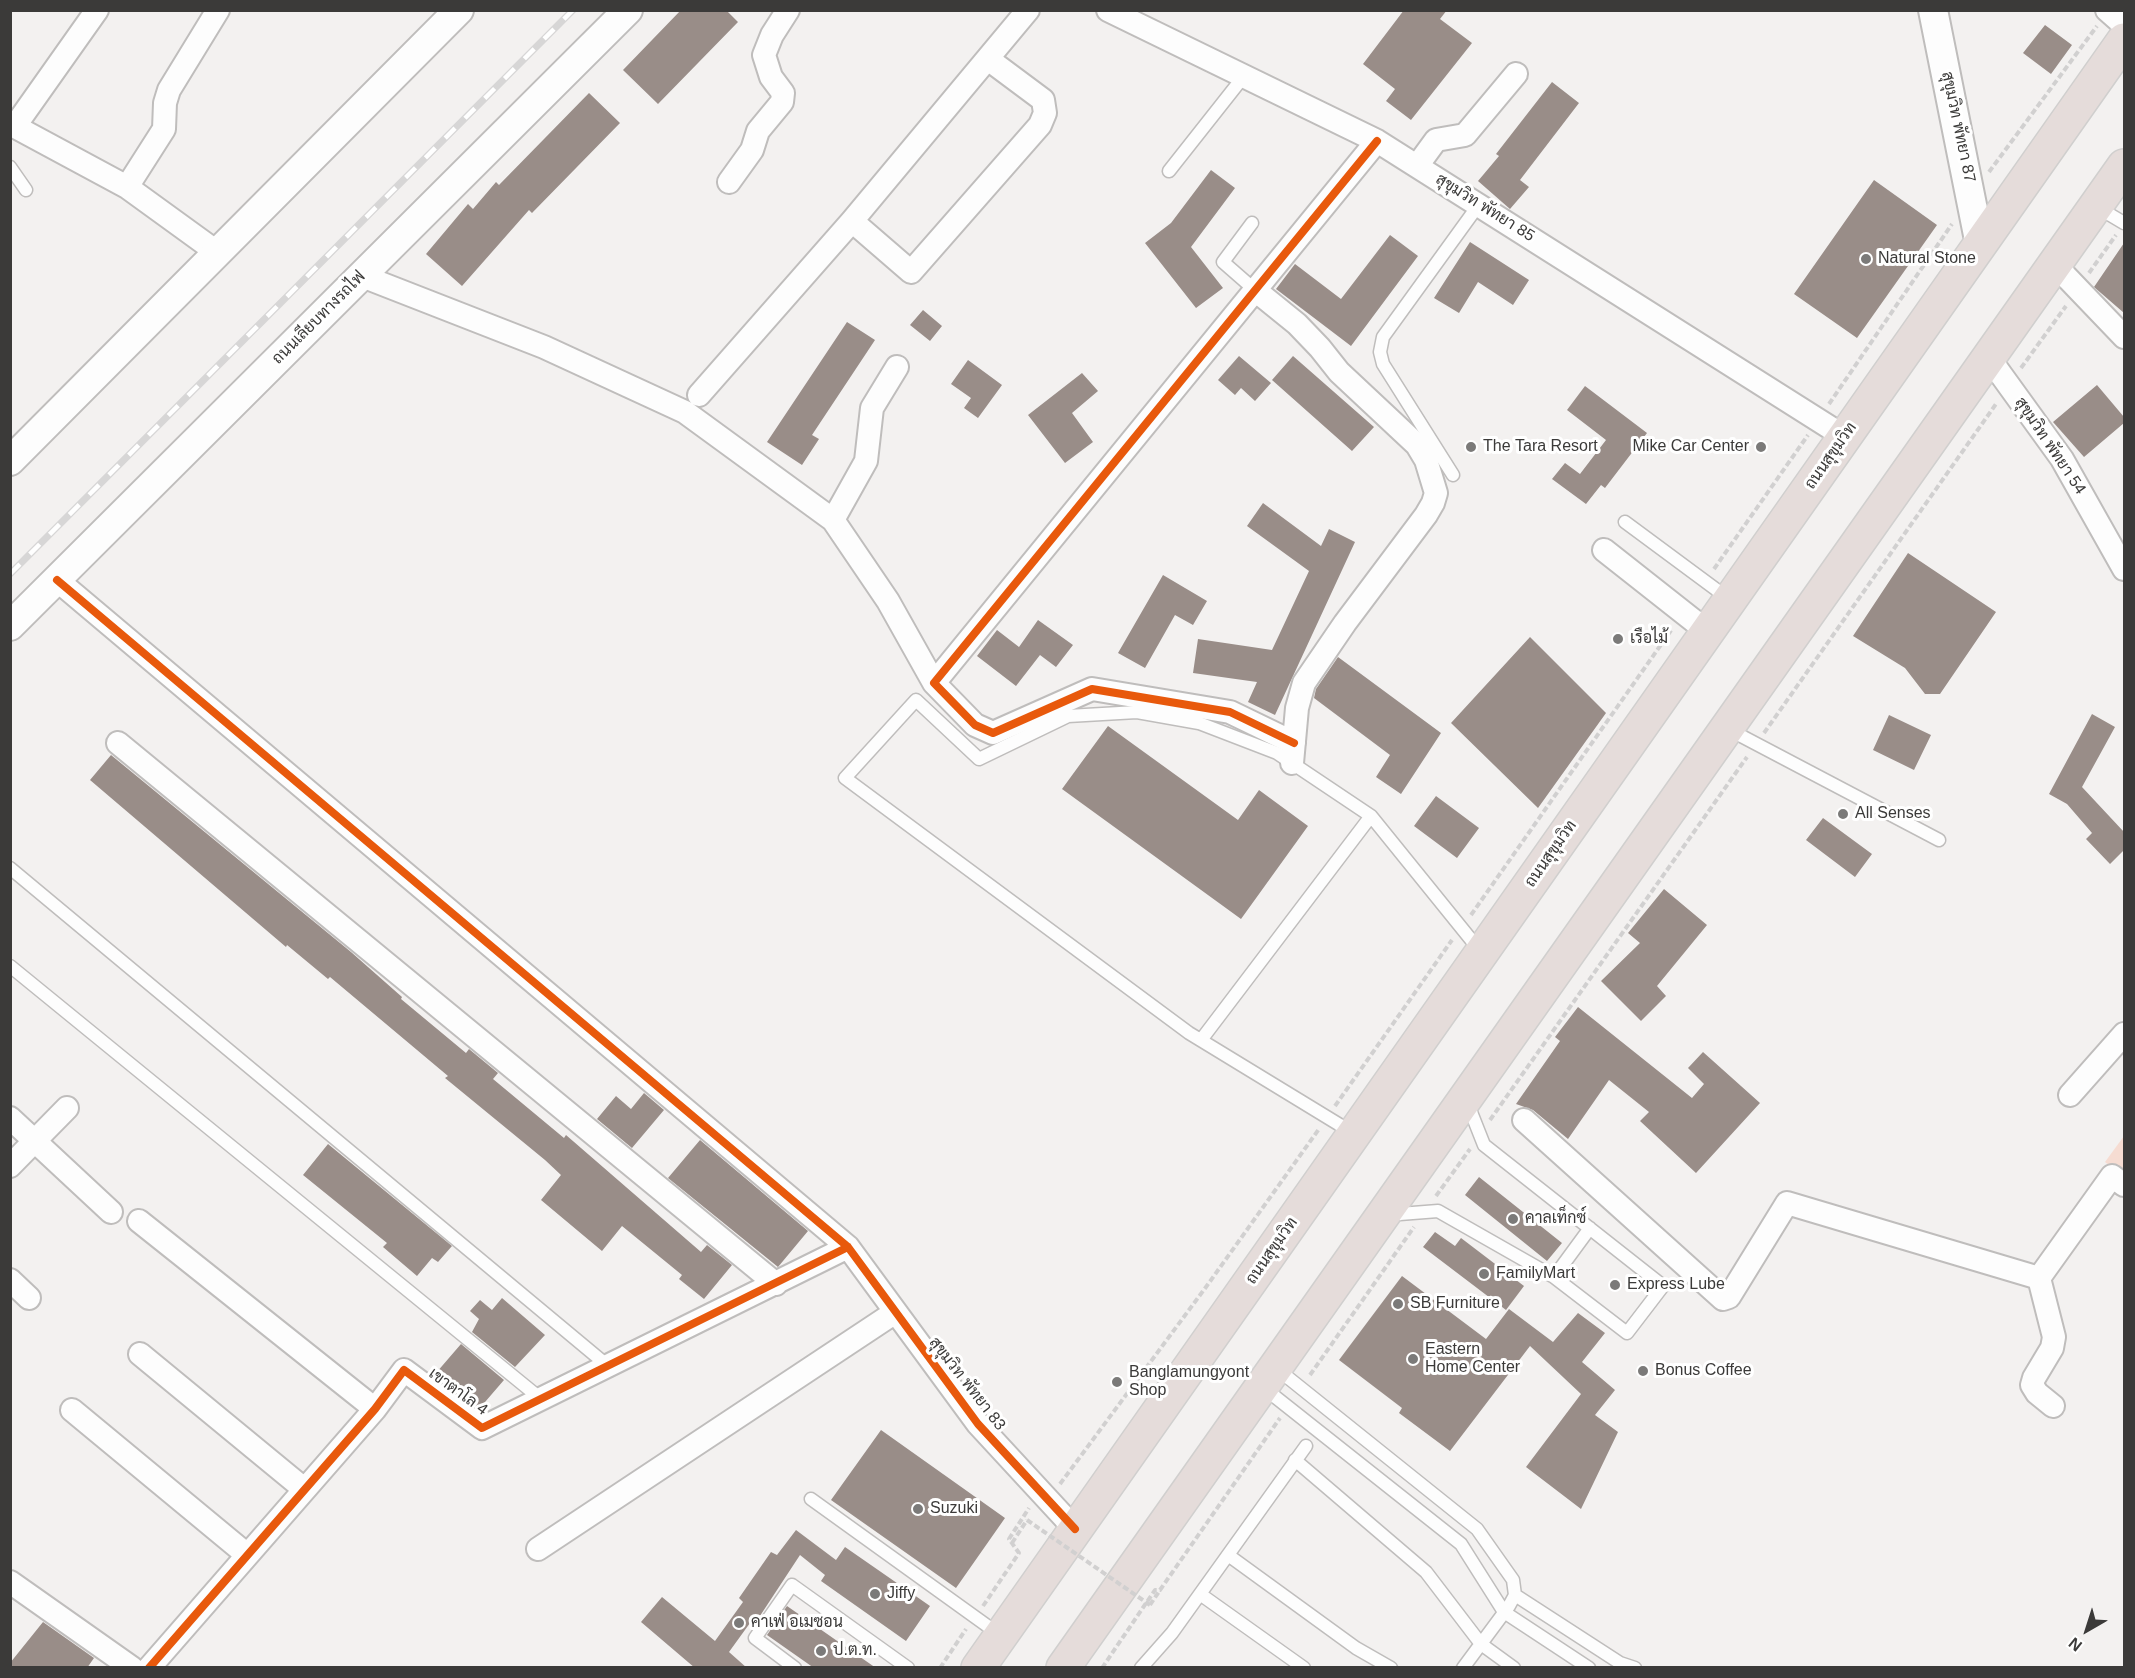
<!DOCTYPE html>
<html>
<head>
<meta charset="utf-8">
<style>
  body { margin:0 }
  #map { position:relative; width:2135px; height:1678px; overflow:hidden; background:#f3f1f0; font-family:Arial,sans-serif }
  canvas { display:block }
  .frame { position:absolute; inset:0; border:12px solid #3b3a39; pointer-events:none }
  .north { position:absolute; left:2057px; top:1600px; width:60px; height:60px; -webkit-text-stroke:4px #fff; paint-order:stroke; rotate:219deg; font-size:16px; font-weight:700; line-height:24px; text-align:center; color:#3b3a39 }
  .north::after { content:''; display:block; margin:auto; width:21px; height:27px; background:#3b3a39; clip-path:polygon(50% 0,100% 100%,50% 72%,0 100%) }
</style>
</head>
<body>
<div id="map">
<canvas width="2135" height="1678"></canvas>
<div class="frame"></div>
<div class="north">N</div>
</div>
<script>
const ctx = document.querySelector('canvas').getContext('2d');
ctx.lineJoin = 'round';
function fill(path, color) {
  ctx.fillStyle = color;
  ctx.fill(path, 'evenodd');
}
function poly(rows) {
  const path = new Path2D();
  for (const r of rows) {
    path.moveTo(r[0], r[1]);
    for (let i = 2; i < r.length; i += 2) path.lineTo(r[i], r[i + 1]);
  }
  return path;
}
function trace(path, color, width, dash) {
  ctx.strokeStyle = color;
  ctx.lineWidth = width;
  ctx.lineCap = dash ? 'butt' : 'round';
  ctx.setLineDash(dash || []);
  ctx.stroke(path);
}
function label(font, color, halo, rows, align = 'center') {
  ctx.font = font + ' Arial,Sarabun,sans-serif';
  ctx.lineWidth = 6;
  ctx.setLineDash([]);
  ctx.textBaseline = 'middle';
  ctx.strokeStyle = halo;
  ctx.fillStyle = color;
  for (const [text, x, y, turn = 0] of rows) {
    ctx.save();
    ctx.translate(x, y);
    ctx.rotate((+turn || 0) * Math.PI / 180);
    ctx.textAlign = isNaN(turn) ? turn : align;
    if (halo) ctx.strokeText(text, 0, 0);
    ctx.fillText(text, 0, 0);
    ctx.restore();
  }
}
fill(poly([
  [2124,1136,2124,1177,2105,1162]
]), '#f6dcd2');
fill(poly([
  [681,10,726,10,738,22,658,104,623,70],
  [1404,10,1447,10,1440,19,1472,43,1411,120,1386,101,1395,89,1363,64],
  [2045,25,2072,45,2051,74,2023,53],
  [1552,82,1579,103,1520,180,1529,187,1510,209,1478,181,1499,156,1496,154],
  [589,93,620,123,532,213,529,210,462,286,426,254,468,204,473,209,496,182,499,185],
  [1211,170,1235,188,1191,247,1223,288,1196,308,1145,243,1171,223],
  [1874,180,1937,225,1857,338,1794,294],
  [1390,235,1418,256,1351,346,1276,289,1295,264,1341,299],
  [1470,242,1529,280,1513,305,1478,282,1459,313,1434,298],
  [2124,243,2124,313,2094,287],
  [923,310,942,326,930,341,910,325],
  [847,322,875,340,812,435,819,439,802,465,767,442],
  [1239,356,1271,383,1255,401,1241,388,1235,395,1218,380],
  [1293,356,1374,427,1352,451,1272,380],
  [968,360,1002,385,978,418,964,408,971,398,951,384],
  [1082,373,1098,391,1072,413,1093,442,1065,463,1028,415],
  [2097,385,2124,417,2124,423,2084,457,2053,422],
  [1585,386,1647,433,1605,488,1601,485,1586,504,1552,479,1565,463,1580,474,1606,440,1567,410],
  [1263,503,1321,546,1329,529,1355,542,1275,715,1248,702,1257,682,1193,673,1198,639,1272,650,1309,571,1247,526],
  [1908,553,1996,612,1940,694,1925,694,1905,668,1853,636],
  [1163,575,1207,601,1193,625,1175,615,1145,668,1118,653],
  [1038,620,1073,645,1056,667,1040,655,1016,686,977,656,997,630,1019,647],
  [1530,637,1606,713,1538,808,1451,723],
  [1338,657,1441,733,1401,794,1376,777,1390,755,1314,698,1316,689],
  [2092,714,2115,727,2082,787,2124,832,2124,850,2110,864,2086,839,2092,833,2067,804,2049,794],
  [1889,715,1931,735,1914,770,1873,750],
  [1108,726,1238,820,1259,790,1308,826,1241,919,1062,789],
  [111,755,351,952,402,997,401,999,466,1053,469,1049,498,1073,493,1079,564,1138,566,1135,701,1252,707,1245,732,1265,704,1299,679,1279,682,1275,622,1226,602,1251,541,1200,561,1175,545,1160,445,1078,448,1076,330,977,328,979,287,945,286,947,90,780],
  [1436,796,1479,828,1457,858,1414,826],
  [1823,818,1872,854,1855,877,1806,840],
  [1664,889,1707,925,1657,986,1666,996,1641,1021,1601,981,1640,943,1628,933],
  [1578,1007,1692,1098,1704,1084,1688,1068,1703,1052,1760,1103,1696,1173,1640,1121,1649,1112,1609,1080,1568,1139,1533,1110,1516,1104,1560,1041,1555,1037],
  [644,1093,664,1110,632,1148,597,1119,616,1096,631,1109],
  [700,1140,808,1231,778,1267,668,1178],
  [328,1144,452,1246,438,1262,432,1258,417,1276,383,1247,387,1243,303,1175],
  [1479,1177,1562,1243,1547,1261,1465,1195],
  [1435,1232,1455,1246,1461,1238,1524,1286,1506,1310,1423,1247],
  [1402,1276,1486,1339,1509,1309,1553,1342,1578,1313,1605,1333,1582,1362,1615,1390,1595,1415,1618,1432,1581,1509,1526,1467,1581,1394,1530,1346,1450,1451,1399,1413,1402,1408,1339,1360],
  [502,1298,545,1335,515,1367,472,1332,479,1319,470,1311,480,1300,492,1310],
  [461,1344,504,1380,479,1409,436,1373],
  [881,1430,1005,1518,956,1588,831,1500],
  [796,1530,836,1560,845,1547,930,1606,906,1641,821,1581,825,1575,800,1555,754,1625,750,1623,729,1652,747,1668,695,1668,641,1622,662,1597,715,1641,743,1602,739,1598,771,1552,777,1555],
  [787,1606,876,1668,814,1668,767,1635],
  [43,1622,94,1658,87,1668,10,1668,10,1663]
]), '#998d88');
const service = poly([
  [10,167,26,190],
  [1169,171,1244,76],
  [2097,207,2124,223],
  [1252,223,1223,262,1255,290],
  [1453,475,1383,364,1380,352,1383,337,1480,203],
  [1625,522,1729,599],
  [1728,729,1939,840],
  [10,868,608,1366],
  [10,966,541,1399],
  [1201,1040,1371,816],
  [1467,1102,1484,1145,1663,1286,1627,1333,1554,1277],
  [1353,1133,1189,1033,845,778,916,700,979,759,1068,716,1137,712,1199,723,1277,753,1371,816,1481,952],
  [1387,1215,1438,1211,1554,1277,1590,1228],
  [1276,1368,1477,1529,1513,1580,1515,1595,1509,1606,1463,1668],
  [1264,1388,1461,1544,1504,1612,1589,1668],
  [1295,1460,1426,1572,1481,1644,1514,1668],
  [811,1499,1000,1635],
  [1228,1555,1356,1648,1391,1668],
  [1200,1594,1304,1668],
  [1515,1595,1620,1663,1635,1668],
  [795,1668,755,1638,792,1585,908,1668],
  [1141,1668,1172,1633,1306,1446]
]);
const minor = poly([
  [1108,10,1377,141,1845,437],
  [2107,10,2124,25],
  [10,124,127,187,218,253],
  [15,126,97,10],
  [1417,166,1436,140,1465,135,1516,74],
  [729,182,752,150,758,131,782,102,783,93,771,77,764,55,772,35,788,10],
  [127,187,164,129,165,103,169,90,218,10],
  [852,221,911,272,1040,125,1045,113,1043,100,988,59],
  [2055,265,2124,337],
  [362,276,544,347,685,412,833,520,888,601,934,683],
  [1255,290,1297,324,1320,348,1339,372,1417,445,1426,460,1436,493,1433,503,1426,515,1345,623,1304,683,1297,708,1292,763],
  [1989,358,2062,459,2124,569],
  [699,395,852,221,1028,10],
  [833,520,866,461,872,408,897,367],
  [1604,550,1708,632],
  [57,580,848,1247,978,1424,1075,1529],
  [118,743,776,1284],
  [1294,743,1230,712,1092,689,993,733,975,725,934,683,1377,141],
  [2070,1095,2124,1034],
  [10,1118,111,1212],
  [1524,1120,1723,1299,1729,1297,1787,1203,2039,1278,2112,1176,2124,1185],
  [10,1166,67,1108],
  [139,1221,375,1409],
  [2039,1278,2054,1337,2052,1348,2034,1378,2032,1385,2037,1393,2053,1406],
  [10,1280,29,1298],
  [140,1354,304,1489],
  [72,1410,246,1554],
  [538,1549,894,1313],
  [10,1582,132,1668],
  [149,1668,375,1409,404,1370,482,1428,848,1247]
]);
const tertiary = poly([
  [1933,10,1980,245],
  [10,461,459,10],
  [10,626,628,10]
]);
const trunk = poly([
  [978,1668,2124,40],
  [1063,1668,2124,166]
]);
trace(service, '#bfbdbc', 15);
trace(minor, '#bfbdbc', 26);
trace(tertiary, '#bfbdbc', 32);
trace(trunk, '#d0cfce', 36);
trace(poly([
  [1989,172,2097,26],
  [2089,273,2116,235],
  [2021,368,2066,306],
  [1829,404,1952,224],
  [1714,569,1808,435],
  [1764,733,1996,404],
  [1471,915,1672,629],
  [1335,1106,1452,940],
  [1490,1120,1747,757],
  [1436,1196,1470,1149],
  [1310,1375,1414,1227],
  [1060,1484,1206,1287,1319,1129],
  [1012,1543,1027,1520],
  [1150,1605,1160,1590],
  [983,1606,1019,1553,1009,1539,1029,1508],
  [940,1668,966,1629],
  [1102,1668,1155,1590,1160,1590,1280,1418]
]), '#d1d0d0', 4, [6, 3]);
trace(service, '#fdfdfd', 12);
trace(minor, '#fdfdfd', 22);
trace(tertiary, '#fdfdfd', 28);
trace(trunk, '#e5dcda', 33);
const rail = poly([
  [10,574,573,10]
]);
trace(rail, '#d7d6d6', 7);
trace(rail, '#fff', 4.5, [14]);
trace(poly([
  [1027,1520,1150,1605]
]), '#d1d0d0', 4, [6, 3]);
trace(poly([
  [57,580,848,1247,978,1424,1075,1529],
  [1294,743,1230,712,1092,689,993,733,975,725,934,683,1377,141],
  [149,1668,375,1409,404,1370,482,1428,848,1247]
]), '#e8590c', 8);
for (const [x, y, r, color] of [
  [1866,259,6,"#7b7a79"],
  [1471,447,6,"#7b7a79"],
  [1761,447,6,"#7b7a79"],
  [1618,639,6,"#7b7a79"],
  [1843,814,6,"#7b7a79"],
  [1513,1219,6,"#7b7a79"],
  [1484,1274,6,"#7b7a79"],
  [1615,1285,6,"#7b7a79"],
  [1398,1304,6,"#7b7a79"],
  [1413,1359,6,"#7b7a79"],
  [1643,1371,6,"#7b7a79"],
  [1117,1382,6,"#7b7a79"],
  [918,1509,6,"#7b7a79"],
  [875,1594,6,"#7b7a79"],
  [739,1623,6,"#7b7a79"],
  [821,1651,6,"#7b7a79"]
]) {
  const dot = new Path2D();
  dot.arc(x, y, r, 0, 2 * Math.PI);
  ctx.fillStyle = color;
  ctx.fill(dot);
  trace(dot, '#fff', 2);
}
label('16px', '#3b3a39', '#fff', [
  ["สุขุมวิท พัทยา 87",1958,127,78],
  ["สุขุมวิท พัทยา 85",1485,208,32],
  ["ถนนเลียบทางรถไฟ",319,318,-45],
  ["สุขุมวิท พัทยา 54",2050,446,56],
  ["ถนนสุขุมวิท",1831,456,-55],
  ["ถนนสุขุมวิท",1551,854,-55],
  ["ถนนสุขุมวิท",1272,1251,-55],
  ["สุขุมวิท พัทยา 83",967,1384,52],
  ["เขาตาโล 4",458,1392,36]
]);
label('16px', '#3b3a39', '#fff', [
  ["Natural Stone",1878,259],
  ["The Tara Resort",1483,447],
  ["Mike Car Center",1749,447,"right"],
  ["เรือไม้",1630,639],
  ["All Senses",1855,814],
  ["คาลเท็กซ์",1525,1219],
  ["FamilyMart",1496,1274],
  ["Express Lube",1627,1285],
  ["SB Furniture",1410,1304],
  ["Eastern",1425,1350],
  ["Home Center",1425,1368],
  ["Bonus Coffee",1655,1371],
  ["Banglamungyont",1129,1373],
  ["Shop",1129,1391],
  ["Suzuki",930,1509],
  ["Jiffy",887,1594],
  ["คาเฟ่ อเมซอน",751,1623],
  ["ป.ต.ท.",833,1651]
], 'left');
</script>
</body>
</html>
